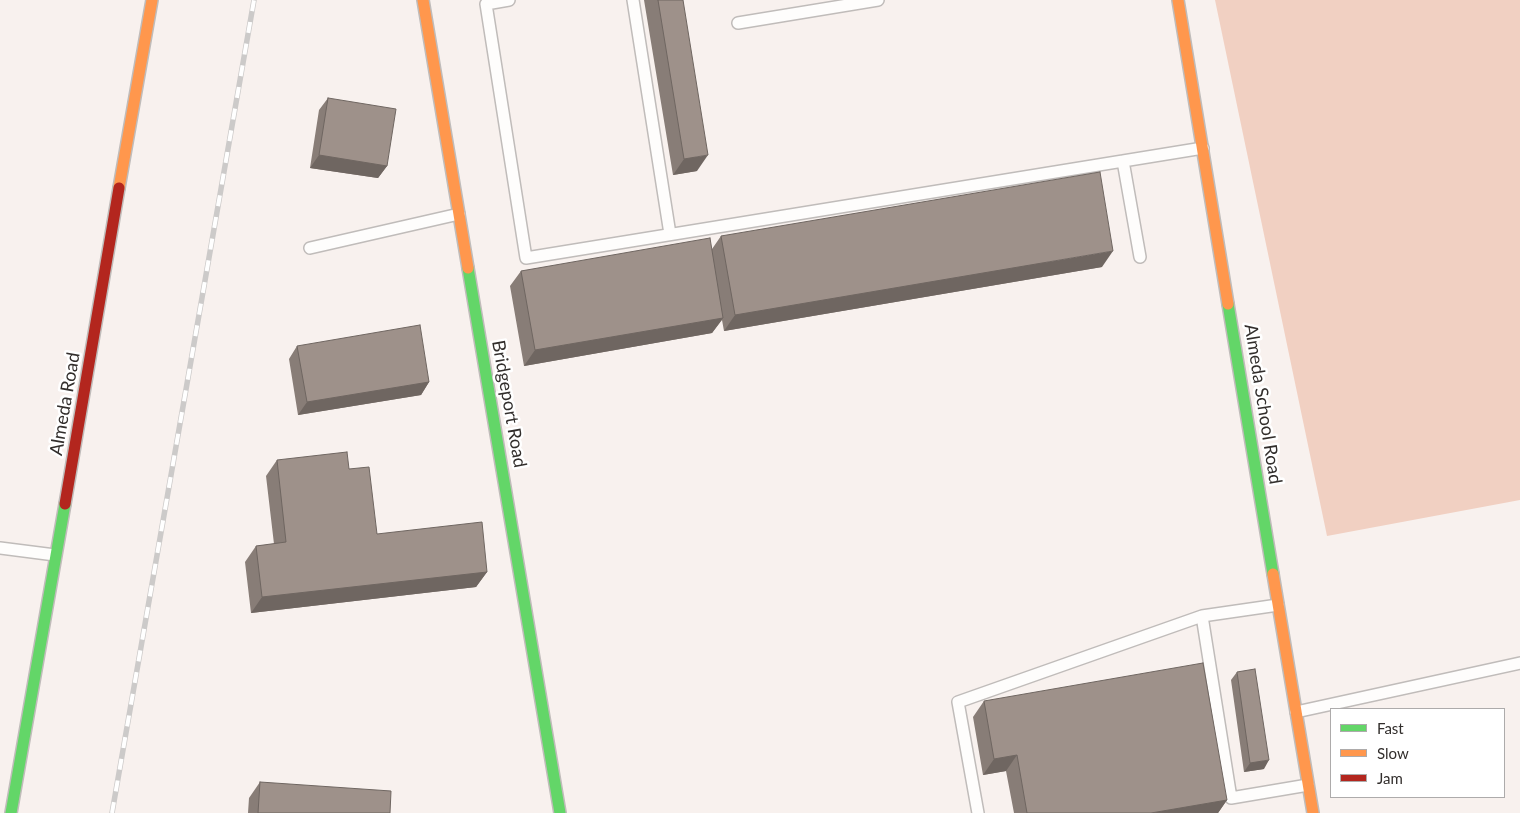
<!DOCTYPE html>
<html>
<head>
<meta charset="utf-8">
<style>
  body { margin:0 }
  #map { position:relative; width:1520px; height:813px; overflow:hidden; background:#f8f1ee; font-family:Lato,sans-serif }
  canvas { display:block }
  .legend { position:absolute; left:1330px; top:708px; width:175px; height:90px; box-sizing:border-box; background:#fff; border:1px solid #adabab; margin:0; padding:6px 9px; list-style:none; font-size:15px; color:#322e2c }
  .legend li { display:flex; align-items:center; gap:10px; height:25px }
  .legend b { width:25px; border:1px solid #adabab }
</style>
</head>
<body>
<div id="map">
<canvas width="1520" height="813"></canvas>
<ul class="legend">
<li><b style="height:6px;background:#63d668"></b>Fast</li>
<li><b style="height:6px;background:#ff974d"></b>Slow</li>
<li><b style="height:6px;background:#b3261e"></b>Jam</li>
</ul>
</div>
<script>
const ctx = document.querySelector('canvas').getContext('2d');
ctx.lineJoin = 'round';
function fill(path, color) {
  ctx.fillStyle = color;
  ctx.fill(path, 'evenodd');
}
function poly(rows) {
  const path = new Path2D();
  for (const r of rows) {
    path.moveTo(r[0], r[1]);
    for (let i = 2; i < r.length; i += 2) path.lineTo(r[i], r[i + 1]);
  }
  return path;
}
function trace(path, color, width, dash) {
  ctx.strokeStyle = color;
  ctx.lineWidth = width;
  ctx.lineCap = dash ? 'butt' : 'round';
  ctx.setLineDash(dash || []);
  ctx.stroke(path);
}
function label(font, color, halo, rows, align = 'center') {
  ctx.font = font + ' Lato,sans-serif';
  ctx.lineWidth = 5;
  ctx.setLineDash([]);
  ctx.textBaseline = 'middle';
  ctx.strokeStyle = halo;
  ctx.fillStyle = color;
  for (const [text, x, y, turn = 0] of rows) {
    ctx.save();
    ctx.translate(x, y);
    ctx.rotate((+turn || 0) * Math.PI / 180);
    ctx.textAlign = isNaN(turn) ? turn : align;
    if (halo) ctx.strokeText(text, 0, 0);
    ctx.fillText(text, 0, 0);
    ctx.restore();
  }
}
fill(poly([
  [1215,0,1520,0,1520,500,1327,536]
]), '#f1d0c2');
const lane = poly([
  [509,0,486,4,526,258,1203,148],
  [633,0,670,234],
  [738,23,878,0],
  [1123,161,1140,257],
  [310,248,459,214],
  [0,548,55,555],
  [1278,605,1202,616,1231,798,1308,785],
  [1296,712,1520,663],
  [978,813,958,702,1202,616]
]);
const fast = poly([
  [468,268,560,813],
  [1228,304,1273,574],
  [11,813,65,504]
]);
const slow = poly([
  [423,0,468,268],
  [1178,0,1228,304],
  [119,188,152,0],
  [1273,574,1313,813]
]);
const jam = poly([
  [65,504,119,188]
]);
trace(lane, '#c0bcba', 14);
trace(fast, '#c0bcba', 14);
trace(slow, '#c0bcba', 14);
trace(jam, '#c0bcba', 14);
trace(lane, '#fefdfc', 11);
trace(fast, '#63d668', 11);
trace(slow, '#ff974d', 11);
trace(jam, '#b3261e', 11);
const rail = poly([
  [112,813,254,0]
]);
trace(rail, '#cccac9', 5.5);
trace(rail, '#fff', 4, [11]);
fill(poly([
  [644,0,683,0,697,171,673,175],
  [328,98,387,166,378,178,310,168,319,110],
  [721,236,1102,267,724,331,722,320,712,333,524,366,510,286,521,271,712,249],
  [297,346,429,382,421,395,298,415,289,359],
  [277,460,349,469,377,534,487,572,476,587,251,613,245,562,256,546,274,544,266,476],
  [1237,672,1264,769,1244,772,1231,680],
  [984,701,1227,800,1218,813,1014,813,1006,771,983,775,973,717],
  [260,782,390,813,248,813,249,798]
]), '#887d77');
fill(poly([
  [319,155,387,166,378,178,310,168],
  [708,155,697,171,673,175,684,159],
  [1113,251,1102,267,724,331,735,315],
  [723,318,712,333,524,366,535,350],
  [429,382,421,395,298,415,307,402],
  [487,572,476,587,251,613,262,597],
  [1017,755,1006,771,983,775,994,759],
  [1269,760,1264,769,1244,772,1250,763],
  [1227,800,1218,813,1151,813]
]), '#6f6661');
const building = poly([
  [658,0,683,0,708,155,684,159,658,0],
  [328,98,396,109,387,166,319,155,328,98],
  [1100,172,1113,251,735,315,721,236,1100,172],
  [710,238,723,318,535,350,521,271,710,238],
  [420,325,429,382,307,402,297,346,420,325],
  [347,452,349,469,369,467,377,534,482,522,487,572,262,597,256,546,286,542,277,460,347,452],
  [1203,663,1227,800,1151,813,1027,813,1017,755,994,759,984,701,1203,663],
  [1255,669,1269,760,1250,763,1237,672,1255,669],
  [260,782,391,791,390,813,258,813,260,782]
]);
fill(building, '#9e918a');
trace(building, '#6f6661', 1);
label('18px', '#322e2c', '#fff', [
  ["Almeda Road",65,404,-80],
  ["Bridgeport Road",509,404,80],
  ["Almeda School Road",1263,404,81]
]);
</script>
</body>
</html>
